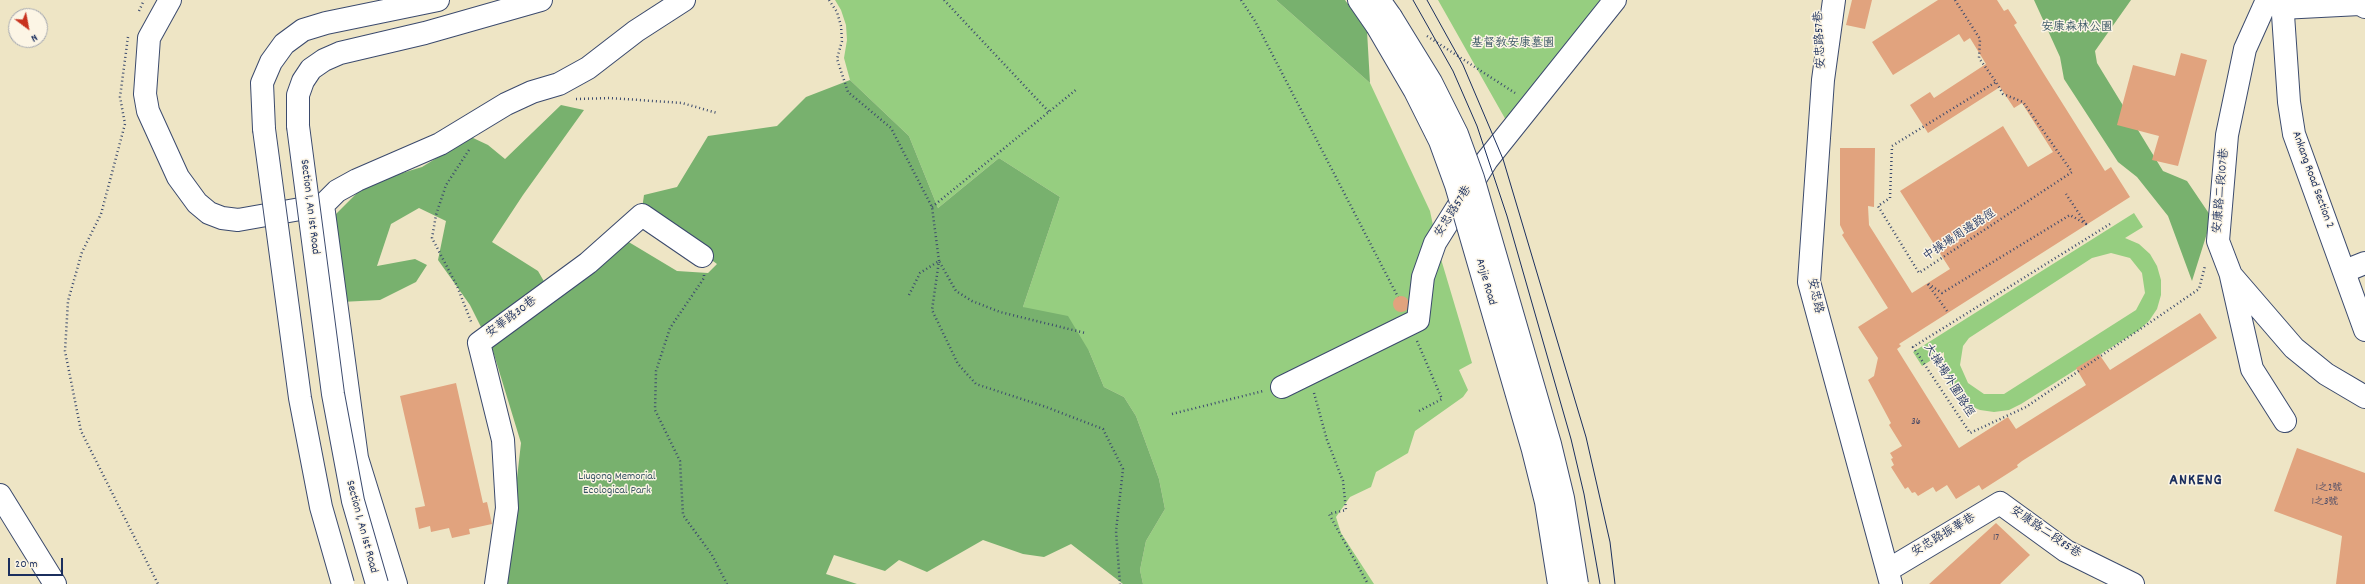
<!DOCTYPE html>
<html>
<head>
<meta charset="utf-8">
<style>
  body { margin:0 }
  #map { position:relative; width:2365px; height:584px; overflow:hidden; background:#eee5c5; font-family:Dekko,sans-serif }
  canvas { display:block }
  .north { position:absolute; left:8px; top:8px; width:40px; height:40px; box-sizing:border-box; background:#fcf5e5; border:1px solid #a2a6af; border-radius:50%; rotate:148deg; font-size:11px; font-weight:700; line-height:16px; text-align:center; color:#1b2f5e }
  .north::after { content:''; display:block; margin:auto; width:14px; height:18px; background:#c8321e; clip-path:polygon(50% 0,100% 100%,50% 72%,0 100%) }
  .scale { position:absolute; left:8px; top:558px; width:55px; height:18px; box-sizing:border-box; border:2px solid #1b2f5e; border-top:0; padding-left:5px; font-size:12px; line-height:14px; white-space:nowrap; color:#1b2f5e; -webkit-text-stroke:3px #fcf5e5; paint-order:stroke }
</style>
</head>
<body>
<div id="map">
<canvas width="2365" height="584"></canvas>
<div class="north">N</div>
<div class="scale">20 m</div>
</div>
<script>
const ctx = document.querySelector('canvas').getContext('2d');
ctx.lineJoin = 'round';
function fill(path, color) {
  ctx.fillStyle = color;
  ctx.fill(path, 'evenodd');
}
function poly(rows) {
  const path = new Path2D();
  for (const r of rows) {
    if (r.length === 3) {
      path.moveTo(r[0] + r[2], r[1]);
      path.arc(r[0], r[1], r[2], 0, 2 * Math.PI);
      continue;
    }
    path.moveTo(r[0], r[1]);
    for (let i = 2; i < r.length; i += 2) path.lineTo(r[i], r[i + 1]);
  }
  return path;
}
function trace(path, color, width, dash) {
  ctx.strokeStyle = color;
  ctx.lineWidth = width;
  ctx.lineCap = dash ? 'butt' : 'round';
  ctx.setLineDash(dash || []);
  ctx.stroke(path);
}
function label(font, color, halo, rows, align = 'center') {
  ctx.font = font + ' Dekko,"LXGW WenKai TC",sans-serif';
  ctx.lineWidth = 3;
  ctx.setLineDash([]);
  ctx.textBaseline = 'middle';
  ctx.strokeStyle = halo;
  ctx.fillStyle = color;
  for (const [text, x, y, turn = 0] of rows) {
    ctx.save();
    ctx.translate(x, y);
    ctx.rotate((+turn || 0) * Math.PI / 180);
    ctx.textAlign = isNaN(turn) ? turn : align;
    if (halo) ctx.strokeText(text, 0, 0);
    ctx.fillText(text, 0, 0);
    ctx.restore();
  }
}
fill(poly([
  [835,0,1276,0,1370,83,1430,211,1438,249,1472,363,1459,370,1468,390,1463,397,1415,431,1408,453,1376,472,1371,487,1350,497,1336,517,1341,533,1374,584,1143,584,1140,570,1146,541,1165,509,1159,479,1136,416,1124,397,1104,387,1089,351,1023,307,1060,197,999,158,938,208,909,136,850,80,844,58,847,40,846,25,841,10],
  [1438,0,1600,0,1578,33,1507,122],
  [2134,213,2143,227,2125,238,2139,244,2150,254,2157,266,2161,280,2161,295,2157,309,2149,321,2139,330,2021,404,2009,410,1994,412,1980,410,1966,404,1955,394,1948,382,1944,367,1944,352,1922,366,1913,352],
  [2111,253,2130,258,2142,273,2145,293,2136,310,2004,394,1984,394,1968,383,1960,365,1963,346,1969,338,2092,258]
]), '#96ce80');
fill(poly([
  [1276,0,1345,0,1367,31,1370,83],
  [2034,0,2131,0,2095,51,2097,63,2163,171,2187,181,2210,215,2208,230,2192,281,2168,216,2137,177,2118,162,2064,79,2060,57],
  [850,80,909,136,938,208,999,158,1060,197,1023,307,1068,316,1089,351,1104,387,1124,397,1136,416,1159,479,1165,509,1146,541,1140,570,1143,584,1123,584,1071,544,1044,557,1023,554,983,540,927,572,899,560,885,571,834,555,826,574,857,584,505,584,521,443,493,351,470,305,438,260,446,221,419,208,391,224,377,266,415,259,427,265,416,282,380,300,341,302,331,219,366,184,422,167,471,137,488,145,505,159,561,105,584,110,523,195,492,242,538,271,553,297,627,241,677,271,708,273,717,264,642,209,644,195,677,187,708,136,777,126,806,97]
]), '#78b16e');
fill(poly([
  [1852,0,1872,0,1865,29,1846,25],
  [1938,0,1997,0,2004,11,2008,9,2017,23,2014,25,2044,74,2105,171,2111,167,2130,197,1899,344,1901,346,1897,349,1959,448,2008,417,2016,429,2086,385,2076,368,2099,354,2110,370,2200,313,2217,338,2022,461,2017,465,2018,467,1982,490,1979,485,1956,499,1947,485,1936,492,1933,487,1918,496,1915,492,1912,493,1908,487,1905,489,1891,467,1894,465,1891,459,1893,458,1890,453,1902,446,1889,425,1891,423,1868,380,1874,376,1878,358,1858,327,1888,308,1842,235,1844,233,1840,225,1840,148,1875,148,1874,207,1868,206,1869,225,1912,293,1950,269,1900,191,2003,126,2028,167,2053,152,2022,103,2014,108,2000,87,1928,133,1910,105,1930,92,1934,98,1986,64,1970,38,1964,42,1959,34,1893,75,1872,42],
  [2181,53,2207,60,2178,166,2152,160,2159,136,2117,125,2133,65,2175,76],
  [1401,304,8],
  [456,383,483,503,487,502,492,524,469,529,470,534,452,538,449,528,431,532,430,526,419,529,415,508,425,506,400,396],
  [2297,448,2365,473,2365,584,2336,584,2342,536,2274,511],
  [1996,523,2030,555,2000,584,1929,584]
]), '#e1a37e');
const minor = poly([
  [170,0,149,38,145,94,148,111,178,177,197,203,209,213,222,218,238,220,323,205,337,191,357,180,440,144,506,104,532,92,559,84,588,68,636,31,684,0],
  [1359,0,1377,26],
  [1379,0,1391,17],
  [1834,0,1823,80,1809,282,1891,584],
  [2267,0,2245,49,2227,135,2218,241,2231,275,2294,348,2326,374,2365,397],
  [2281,8,2360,4,2365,7],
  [298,126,298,95,303,81,311,69,324,60,340,53,425,33,541,0],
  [264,129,262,83,271,62,284,44,303,30,326,23,438,0],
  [323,205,357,458,396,584],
  [2345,271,2365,263],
  [2231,276,2252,369,2285,421],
  [1282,387,1418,320,1423,277,1435,243,1487,160,1615,0],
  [0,495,55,584],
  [1888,570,2000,503,2066,551,2133,584],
  [496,584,507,508,503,440,479,343,588,263,642,215,702,256]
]);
const major = poly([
  [2282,0,2289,102,2294,134,2365,330]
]);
trace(minor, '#3b4a6d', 24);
trace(major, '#3b4a6d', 24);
trace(poly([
  [829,0,837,12,841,26,842,41,837,59,848,92,891,128,932,207,939,261,932,310,958,364,976,384,1046,407,1103,429,1123,469,1116,531,1120,584],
  [944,0,1049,112],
  [1241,0,1255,21,1398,297],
  [1955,0,1980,39,1979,58,1996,82,2003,94,2023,102,2072,172,1919,273,1878,206,1890,198,1892,146,1996,82],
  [139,11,144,0],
  [1427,36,1515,93],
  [128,37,120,97,125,124,101,214,82,252,68,301,65,351,81,431,158,584],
  [576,99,610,98,682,103,717,113],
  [469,150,446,185,436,215,432,238,457,286,472,324],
  [932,207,1077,89],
  [2110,224,1913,347,1970,433,2026,407,2199,289,2205,266],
  [704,275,704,278,670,328,656,371,655,410,680,461,683,515,712,555,727,584],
  [909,295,920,273,939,261,956,291,972,301,1000,312,1085,333],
  [1947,311,1927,283,1942,293,2070,215,2086,224,2066,194],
  [1417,341,1442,399,1419,411],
  [1314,393,1327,440,1343,481,1346,510,1329,514,1368,584],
  [1172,414,1263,391]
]), '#3b4a6d', 2.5, [1, 3]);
trace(minor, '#fff', 22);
trace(major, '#fff', 22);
trace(poly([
  [1413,0,1453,71,1477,126,1507,216,1571,439,1584,494,1600,584],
  [1427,0,1463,65,1503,159,1586,437,1610,542,1615,584]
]), '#1b2f5e', 1);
const minorBridge = poly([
  [1391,17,1431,82,1457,134,1473,178,1550,444,1563,498,1577,584],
  [1377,26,1415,91,1440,141,1456,185,1533,450,1546,502,1559,584],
  [298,126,333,394,353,501,377,584],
  [264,129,300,398,321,507,343,584]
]);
trace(minorBridge, '#3b4a6d', 24, []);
trace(minorBridge, '#fff', 22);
label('10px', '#4c4c66', null, [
  ["36",1916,423],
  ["1之2號",2329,489],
  ["1之3號",2325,503],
  ["17",1996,539]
]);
label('12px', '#3a5766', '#fcf5e5', [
  ["安康森林公園",2077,28],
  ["基督教安康墓園",1513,44],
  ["Liugong Memorial",617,477],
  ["Ecological Park",617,491]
]);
label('12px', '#1b2f5e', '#fcf5e5', [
  ["安忠路57巷",1821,40,-93],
  ["Ankang Road Section 2",2312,180,70],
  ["安康路二段107巷",2222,191,-85],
  ["Section 1, An 1st Road",309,207,83],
  ["安忠路57巷",1454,212,-58],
  ["中操場周邊路徑",1960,236,-33],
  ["Anjie Road",1485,282,74],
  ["安忠路",1814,296,78],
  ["安華路30巷",512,318,-37],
  ["大操場外圍路徑",1948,381,58],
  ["Section 1, An 1st Road",361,527,75],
  ["安康路二段85巷",2045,533,34],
  ["安忠路振華巷",1944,536,-31]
]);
ctx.letterSpacing = '1px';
label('bold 16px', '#1b2f5e', '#fcf5e5', [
  ["ANKENG",2196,482]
]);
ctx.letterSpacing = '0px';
</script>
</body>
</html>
